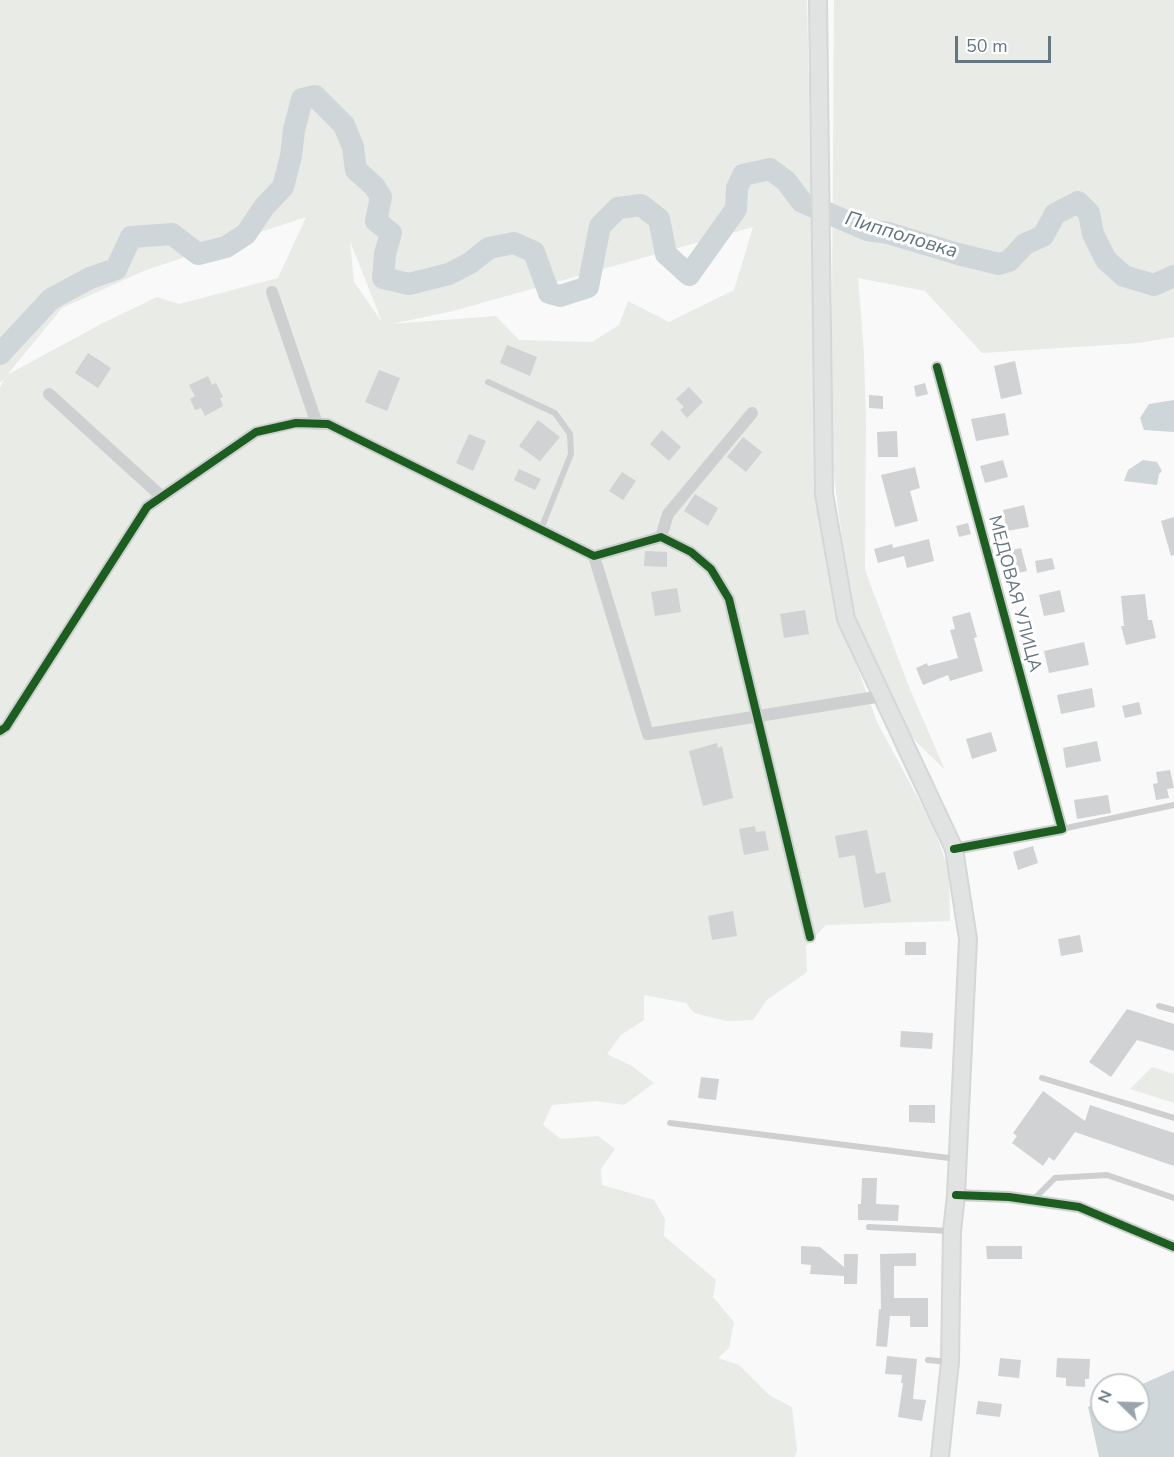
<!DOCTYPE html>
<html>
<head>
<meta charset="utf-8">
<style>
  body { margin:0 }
  #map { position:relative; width:1174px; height:1457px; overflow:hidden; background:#f9f9f9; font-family:"Nunito Sans",sans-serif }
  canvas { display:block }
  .north { position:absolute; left:1090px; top:1373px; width:60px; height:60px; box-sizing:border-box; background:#fff; border:2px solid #c1c8cd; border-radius:50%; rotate:293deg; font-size:16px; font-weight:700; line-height:24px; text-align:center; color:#657683 }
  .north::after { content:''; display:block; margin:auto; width:21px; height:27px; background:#99a4ac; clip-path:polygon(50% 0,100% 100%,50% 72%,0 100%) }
  .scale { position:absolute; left:955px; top:36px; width:96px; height:27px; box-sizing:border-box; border:3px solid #657683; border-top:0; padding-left:8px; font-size:18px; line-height:21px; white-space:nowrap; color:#657683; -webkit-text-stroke:4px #fff; paint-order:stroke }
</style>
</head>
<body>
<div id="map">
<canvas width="1174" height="1457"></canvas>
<div class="north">N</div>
<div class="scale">50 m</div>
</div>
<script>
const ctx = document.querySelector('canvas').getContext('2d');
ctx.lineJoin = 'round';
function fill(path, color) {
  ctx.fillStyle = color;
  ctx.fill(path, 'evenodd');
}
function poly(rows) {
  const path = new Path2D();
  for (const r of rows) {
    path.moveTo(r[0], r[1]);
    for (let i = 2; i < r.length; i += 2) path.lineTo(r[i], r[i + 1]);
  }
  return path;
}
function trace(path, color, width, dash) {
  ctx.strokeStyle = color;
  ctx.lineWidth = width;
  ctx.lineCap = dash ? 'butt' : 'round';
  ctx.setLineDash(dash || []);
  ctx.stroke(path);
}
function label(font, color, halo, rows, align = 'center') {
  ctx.font = font + ' "Nunito Sans",sans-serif';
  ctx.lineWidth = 6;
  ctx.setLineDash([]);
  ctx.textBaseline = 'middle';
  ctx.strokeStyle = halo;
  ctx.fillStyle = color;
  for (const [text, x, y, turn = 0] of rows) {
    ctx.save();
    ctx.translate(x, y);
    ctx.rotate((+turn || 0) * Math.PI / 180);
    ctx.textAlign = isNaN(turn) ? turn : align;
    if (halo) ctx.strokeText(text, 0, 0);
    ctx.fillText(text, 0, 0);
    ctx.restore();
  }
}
fill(poly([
  [0,0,807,0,817,498,840,619,877,722,933,826,949,871,950,921,826,925,806,946,807,972,767,1000,753,1020,726,1021,694,1013,686,1003,644,995,644,1020,621,1035,607,1054,632,1066,654,1083,624,1105,596,1101,552,1105,543,1125,561,1139,598,1136,615,1149,601,1169,602,1185,654,1200,665,1219,664,1236,716,1280,713,1297,734,1322,729,1348,718,1358,739,1365,769,1395,792,1407,797,1450,795,1457,0,1457,0,388,4,379,0,383],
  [306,217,278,278,179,304,157,297,101,324,7,375,62,308,146,270],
  [753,227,734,290,669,322,628,301,619,325,592,342,519,340,496,316,391,324,453,311],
  [350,241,382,322,354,282],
  [834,0,1174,0,1174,337,1139,343,982,353,925,291,858,278,864,353,866,423,865,570,909,687,945,770,905,731,852,614,831,454],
  [1152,1067,1174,1074,1174,1103,1130,1089]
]), '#e8ebe6');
fill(poly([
  [1174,400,1174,432,1144,430,1140,418,1149,404],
  [1143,460,1157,462,1162,471,1159,474,1157,485,1124,481,1128,470],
  [1174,1370,1174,1457,1099,1457,1088,1407,1102,1401,1102,1421,1138,1421,1138,1386]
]), '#ced6d9');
trace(poly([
  [0,354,51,299,90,278,116,269,131,237,172,234,198,254,226,247,246,234,264,207,283,187,291,156,294,130,302,99,315,96,344,125,353,147,356,170,374,186,381,197,376,221,391,233,385,254,383,278,409,284,449,274,470,263,489,248,514,243,534,252,549,293,560,296,588,287,600,226,618,208,641,205,659,219,666,254,689,275,736,209,737,188,743,175,770,169,786,181,802,202,867,230,888,233,958,254,999,264,1009,261,1025,244,1043,236,1055,214,1078,202,1089,213,1093,234,1106,260,1124,276,1154,285,1174,276]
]), '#ced6d9', 22);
fill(poly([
  [507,345,537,357,530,376,500,363],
  [88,353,111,368,98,388,75,373],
  [1015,361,1022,394,1001,399,994,366],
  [379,370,400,378,387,411,365,402],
  [208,376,212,385,216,383,223,397,220,398,223,406,205,416,201,408,195,410,190,399,195,396,189,385],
  [925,383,928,394,916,397,914,386],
  [689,387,703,402,687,418,680,410,684,407,676,399],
  [869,395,883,396,883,409,869,408],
  [1005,413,1009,435,976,441,971,419],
  [538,420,560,437,540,461,519,446],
  [662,430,681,447,669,461,650,444],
  [897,431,898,457,878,457,877,432],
  [469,434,486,441,473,471,456,463],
  [743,437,762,452,746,472,727,457],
  [1003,460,1008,477,985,483,980,466],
  [915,467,920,488,910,491,918,521,895,527,881,475],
  [519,469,541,479,535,490,514,480],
  [622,472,636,481,623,500,609,491],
  [695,494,718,508,708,526,684,511],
  [1024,505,1029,527,1007,531,1003,510],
  [1174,517,1174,555,1171,556,1161,521],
  [968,523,971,534,959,537,956,526],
  [929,539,934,561,907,568,904,556,878,563,874,549,892,544,893,548],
  [1021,548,1027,571,1014,574,1008,551],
  [645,551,667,552,667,567,644,566],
  [1052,558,1055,569,1037,573,1035,561],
  [677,588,681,612,655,616,651,592],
  [1060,590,1065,612,1044,616,1039,595],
  [1145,594,1148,620,1152,620,1156,638,1126,645,1121,626,1124,626,1121,596],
  [805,610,809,634,784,638,780,614],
  [970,612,977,637,974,638,983,671,950,681,948,675,923,685,916,668,927,663,928,666,958,658,950,630,955,629,952,617],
  [1084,642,1089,665,1049,673,1044,651],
  [1092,688,1095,707,1061,714,1057,695],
  [1139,702,1142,714,1125,718,1122,706],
  [991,732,997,751,972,759,966,739],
  [1097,741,1101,761,1066,768,1063,748],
  [717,743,718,748,722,746,733,798,703,806,689,751],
  [1170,770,1174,788,1167,789,1169,798,1156,800,1153,784,1158,783,1156,772],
  [1108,795,1111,813,1077,819,1074,800],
  [755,826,756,832,765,831,769,850,744,855,739,829],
  [867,830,876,874,885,872,891,902,864,908,855,855,839,858,835,836],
  [1033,846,1038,863,1018,870,1013,852],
  [733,911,737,936,712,940,708,916],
  [1080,935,1083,952,1061,956,1058,939],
  [905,942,926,942,926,955,905,955],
  [1127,1009,1174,1024,1174,1051,1137,1040,1111,1077,1089,1062],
  [901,1031,933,1033,932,1049,900,1047],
  [701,1077,719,1079,716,1100,698,1098],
  [1043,1091,1085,1121,1090,1105,1174,1133,1174,1166,1075,1132,1054,1161,1049,1157,1043,1166,1012,1143,1017,1136,1013,1133],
  [909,1105,935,1105,935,1123,909,1122],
  [862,1178,877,1178,876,1204,899,1205,898,1221,858,1220,858,1204,861,1204],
  [801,1246,820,1247,844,1267,844,1254,858,1254,857,1284,844,1284,844,1276,810,1274,811,1265,801,1264],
  [986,1246,1022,1246,1022,1259,987,1259],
  [916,1253,916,1266,894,1266,894,1298,928,1298,928,1327,910,1327,910,1316,890,1316,887,1347,876,1346,879,1309,881,1309,880,1254],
  [887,1356,917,1359,913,1399,926,1400,922,1421,898,1417,903,1383,901,1383,902,1375,885,1374],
  [1000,1358,1021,1360,1019,1378,998,1376],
  [1057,1358,1090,1359,1089,1379,1085,1379,1085,1387,1066,1386,1066,1378,1056,1377],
  [978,1401,1002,1404,1000,1417,976,1414]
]), '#d0d2d3');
const secondary = poly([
  [818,0,824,494,846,619,954,849,968,939,956,1195,952,1231,950,1362,940,1457]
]);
trace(secondary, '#d5d6d7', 20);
trace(poly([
  [488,382,555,413,570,434,571,454,541,529],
  [1062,829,1174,805],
  [1159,1006,1174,1010],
  [1042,1078,1174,1118],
  [670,1123,957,1159],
  [1034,1199,1055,1178,1107,1175,1174,1198],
  [869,1227,950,1231],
  [928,1360,949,1362]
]), '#cecfd0', 6);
trace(poly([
  [272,292,317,424],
  [937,367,1062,829,954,849],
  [49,394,161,496],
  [661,537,668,514,752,413],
  [594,556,648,734,882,696],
  [0,731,6,727,147,507,256,432,296,423,328,424,594,556,661,537,691,552,711,569,729,599,810,937],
  [956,1195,1009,1197,1079,1207,1174,1247]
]), '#cecfd0', 12);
trace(secondary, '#e1e2e2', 16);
trace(poly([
  [937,367,1062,829,954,849],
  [0,731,6,727,147,507,256,432,296,423,328,424,594,556,661,537,691,552,711,569,729,599,810,937],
  [956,1195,1009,1197,1079,1207,1174,1247]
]), '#1b5e20', 8);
label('18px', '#657683', '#fff', [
  ["МЕДОВАЯ УЛИЦА",1014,594,75]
]);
label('italic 20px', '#60757c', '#fff', [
  ["Пипполовка",901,236,17]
]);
</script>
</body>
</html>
